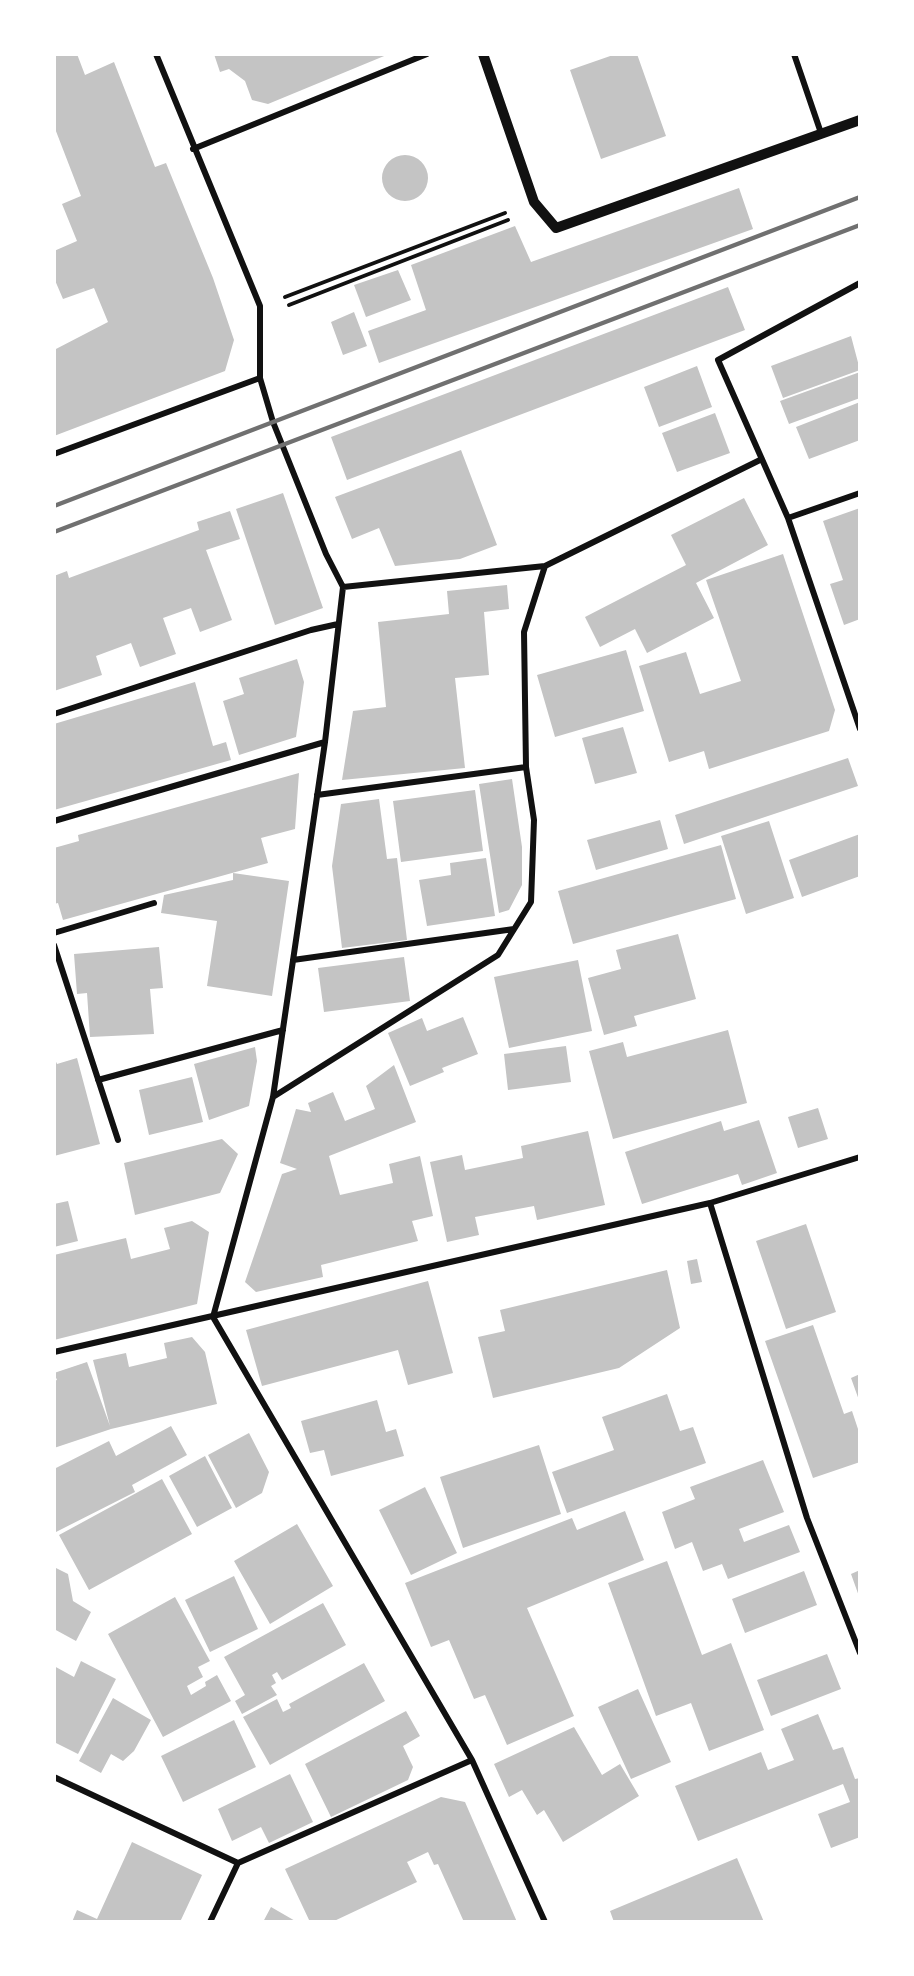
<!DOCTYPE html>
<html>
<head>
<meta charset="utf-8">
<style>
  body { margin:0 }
  #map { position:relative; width:914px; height:1976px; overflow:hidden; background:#fff; font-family:"Public Sans",sans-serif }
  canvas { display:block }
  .frame { position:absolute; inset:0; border:56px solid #fff; pointer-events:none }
</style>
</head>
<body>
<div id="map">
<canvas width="914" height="1976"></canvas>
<div class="frame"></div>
</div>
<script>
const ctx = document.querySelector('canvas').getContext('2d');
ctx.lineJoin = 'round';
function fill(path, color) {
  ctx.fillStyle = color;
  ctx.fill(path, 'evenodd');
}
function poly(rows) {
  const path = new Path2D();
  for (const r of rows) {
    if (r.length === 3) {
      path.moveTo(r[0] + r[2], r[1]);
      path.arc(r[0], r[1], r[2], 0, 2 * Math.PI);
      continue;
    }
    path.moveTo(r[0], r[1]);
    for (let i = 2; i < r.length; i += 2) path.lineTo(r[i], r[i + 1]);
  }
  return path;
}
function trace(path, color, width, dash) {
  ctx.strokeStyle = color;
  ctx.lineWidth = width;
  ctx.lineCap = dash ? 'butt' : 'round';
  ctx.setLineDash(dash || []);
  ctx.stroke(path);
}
fill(poly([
  [54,54,77,54,85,75,114,62,155,167,166,163,213,278,234,340,225,371,54,436,54,350,108,322,94,288,63,299,54,278,54,251,77,241,62,204,81,196,54,126],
  [214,54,389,54,268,104,252,100,245,81,229,69,220,72],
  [616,54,637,54,666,136,601,159,570,70],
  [405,178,23],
  [739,188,753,229,379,363,368,331,426,310,411,265,515,226,531,262],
  [398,270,411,300,366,317,354,285],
  [728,287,745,330,347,480,331,437],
  [354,312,367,346,343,355,331,322],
  [851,336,860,370,783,398,771,366],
  [697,366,712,407,659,427,644,387],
  [860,372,860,398,789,424,780,401],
  [860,402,860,440,809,459,796,427],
  [715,413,730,453,677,472,662,433],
  [461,450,497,545,460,559,395,566,379,528,352,539,335,497],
  [283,493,323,608,275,625,236,509],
  [744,498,768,545,696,583,714,618,647,653,635,629,600,647,585,617,686,565,671,535],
  [860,508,860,619,844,625,830,584,843,580,823,521],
  [230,511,240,539,206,550,232,620,200,632,191,608,163,618,176,654,140,667,131,643,96,656,102,675,54,691,54,576,67,571,69,578,199,530,197,522],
  [783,554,835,710,829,731,709,769,704,751,669,762,639,666,686,652,700,694,741,681,706,580],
  [507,585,509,609,484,612,489,675,455,678,465,768,342,780,353,711,386,707,378,622,449,614,447,591],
  [626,650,644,711,555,737,537,675],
  [297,659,304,682,296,737,239,755,223,701,244,694,239,678],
  [195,682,213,746,226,742,231,760,54,810,54,724],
  [623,727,637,773,595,784,582,738],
  [848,758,858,786,684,844,675,815],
  [299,773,295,829,261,838,268,863,63,920,58,903,54,904,54,848,79,841,78,835],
  [512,779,522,847,522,885,509,910,499,913,479,784],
  [475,790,483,851,401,862,393,801],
  [379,799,387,859,397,858,407,940,342,948,332,866,341,804],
  [660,820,668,849,596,870,587,840],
  [769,821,794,898,746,914,721,836],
  [860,834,860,876,802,897,789,860],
  [721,845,736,899,573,944,558,891],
  [486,858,495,916,427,926,419,880,451,875,450,863],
  [233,873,289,881,272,996,207,986,217,921,161,913,164,895,233,880],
  [678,934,696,999,634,1016,637,1026,604,1035,588,978,621,969,616,950],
  [159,947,163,988,150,989,154,1034,90,1037,87,993,77,994,74,954],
  [404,957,410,1001,324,1012,318,968],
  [578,960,592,1031,509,1048,494,977],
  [463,1017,478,1054,442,1068,444,1072,410,1086,388,1033,422,1018,427,1031],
  [728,1030,747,1103,613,1139,589,1051,623,1042,627,1057],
  [566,1046,571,1082,508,1090,504,1054],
  [255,1047,257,1061,249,1106,209,1120,194,1064],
  [54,1057,57,1064,77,1058,100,1144,54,1156],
  [394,1065,416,1122,329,1156,340,1195,393,1183,389,1164,420,1156,433,1216,412,1221,418,1241,321,1265,323,1277,256,1292,245,1282,282,1174,297,1169,280,1163,296,1109,311,1112,308,1103,333,1092,345,1121,375,1109,366,1086],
  [192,1077,203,1122,149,1135,139,1090],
  [818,1108,828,1139,798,1148,788,1117],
  [759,1120,777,1173,742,1185,738,1174,642,1204,625,1152,721,1121,724,1131],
  [588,1131,605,1205,537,1220,534,1206,475,1217,479,1235,447,1242,430,1162,462,1155,465,1170,523,1158,521,1146],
  [222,1139,238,1154,220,1193,135,1215,124,1163],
  [68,1201,78,1241,54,1247,54,1204],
  [192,1221,209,1232,197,1304,54,1340,54,1255,126,1238,131,1259,170,1249,164,1228],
  [806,1224,836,1312,786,1329,756,1241],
  [697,1259,702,1282,691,1284,687,1261],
  [667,1270,680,1328,619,1368,493,1398,478,1337,505,1331,500,1310],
  [428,1281,453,1373,408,1385,398,1350,262,1386,246,1330],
  [813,1325,844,1414,852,1411,860,1435,860,1462,813,1478,765,1341],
  [192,1337,205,1352,217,1404,111,1429,54,1448,54,1381,57,1380,54,1373,87,1362,110,1426,93,1360,126,1353,129,1367,167,1358,164,1343],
  [860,1374,860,1403,851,1378],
  [667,1394,680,1431,693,1427,706,1463,567,1513,552,1472,614,1450,602,1417],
  [377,1400,386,1432,396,1429,404,1456,331,1476,324,1450,310,1453,301,1421],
  [171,1426,187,1455,132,1485,135,1492,54,1533,54,1469,109,1441,116,1456],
  [249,1433,269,1472,262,1493,236,1508,208,1455],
  [539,1445,561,1514,463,1548,440,1477],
  [205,1456,232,1508,197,1527,169,1476],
  [763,1460,784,1512,739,1529,744,1542,789,1525,800,1552,728,1579,722,1564,703,1571,692,1542,675,1549,662,1512,695,1499,690,1487],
  [162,1479,192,1534,89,1590,59,1535],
  [425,1487,457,1553,411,1575,379,1510],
  [625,1511,644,1560,527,1608,574,1716,507,1745,485,1695,474,1699,449,1640,431,1647,405,1583,572,1518,577,1530],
  [297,1524,333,1586,270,1624,234,1561],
  [667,1561,702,1655,731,1643,764,1730,709,1751,691,1703,656,1716,608,1583],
  [54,1567,68,1574,73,1601,91,1612,76,1641,54,1629],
  [860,1570,860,1599,851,1574],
  [804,1571,817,1605,745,1633,732,1599],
  [234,1576,258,1629,210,1652,185,1600],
  [175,1597,210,1661,198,1667,203,1677,187,1686,191,1695,206,1686,205,1682,217,1675,231,1701,163,1737,108,1634],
  [323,1603,346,1645,282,1680,277,1672,272,1675,276,1683,271,1686,277,1695,242,1714,235,1701,245,1695,224,1657],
  [827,1654,841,1689,771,1716,757,1680],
  [81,1661,116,1679,78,1754,54,1742,54,1666,74,1677],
  [364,1663,385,1701,270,1765,243,1717,277,1699,283,1712,291,1708,289,1704],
  [638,1689,671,1762,631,1779,598,1707],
  [113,1698,151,1720,134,1751,123,1761,111,1754,101,1773,79,1761],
  [406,1711,420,1736,403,1746,413,1767,408,1780,331,1817,305,1764],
  [818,1714,833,1750,843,1747,855,1779,860,1778,860,1837,831,1848,818,1814,850,1802,843,1784,698,1841,675,1786,761,1752,768,1770,794,1760,781,1729],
  [234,1720,256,1767,183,1802,161,1756],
  [574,1727,602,1775,620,1764,639,1796,563,1842,544,1810,537,1815,522,1790,509,1797,494,1764],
  [290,1774,313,1822,269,1843,261,1827,232,1841,218,1809],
  [441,1797,465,1802,517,1922,464,1922,438,1864,434,1865,428,1852,407,1862,417,1882,332,1922,310,1922,285,1869],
  [132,1842,202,1875,180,1922,72,1922,77,1910,97,1919],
  [737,1858,764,1922,614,1922,610,1911],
  [271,1907,297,1922,263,1922]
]), '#c4c4c4');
trace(poly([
  [285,297,505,213],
  [289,305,508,220]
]), '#111', 4);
trace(poly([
  [156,54,260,306,260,378,273,422,326,554,343,587,325,742,273,1097,213,1317,472,1760,545,1922],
  [794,54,821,133],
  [193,149,427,54],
  [860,283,718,360,788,518,860,729],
  [54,454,260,378],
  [788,518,860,493],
  [343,587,545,566,762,459],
  [54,714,311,630,338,624],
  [317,795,526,767],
  [54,821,325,742],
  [54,933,154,903],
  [54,945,118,1140],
  [293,960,514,929],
  [98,1080,283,1030],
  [273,1097,498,955,531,902,534,820,526,767,524,632,545,566],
  [710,1203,807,1518,860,1653],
  [54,1352,710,1203,860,1157],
  [54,1777,238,1863],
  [210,1922,238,1863,472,1760]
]), '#111', 6);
trace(poly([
  [483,54,534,202,556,228,860,120]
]), '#111', 10);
trace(poly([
  [54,506,860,197],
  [54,532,860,225]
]), '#707070', 4.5);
</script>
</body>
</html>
